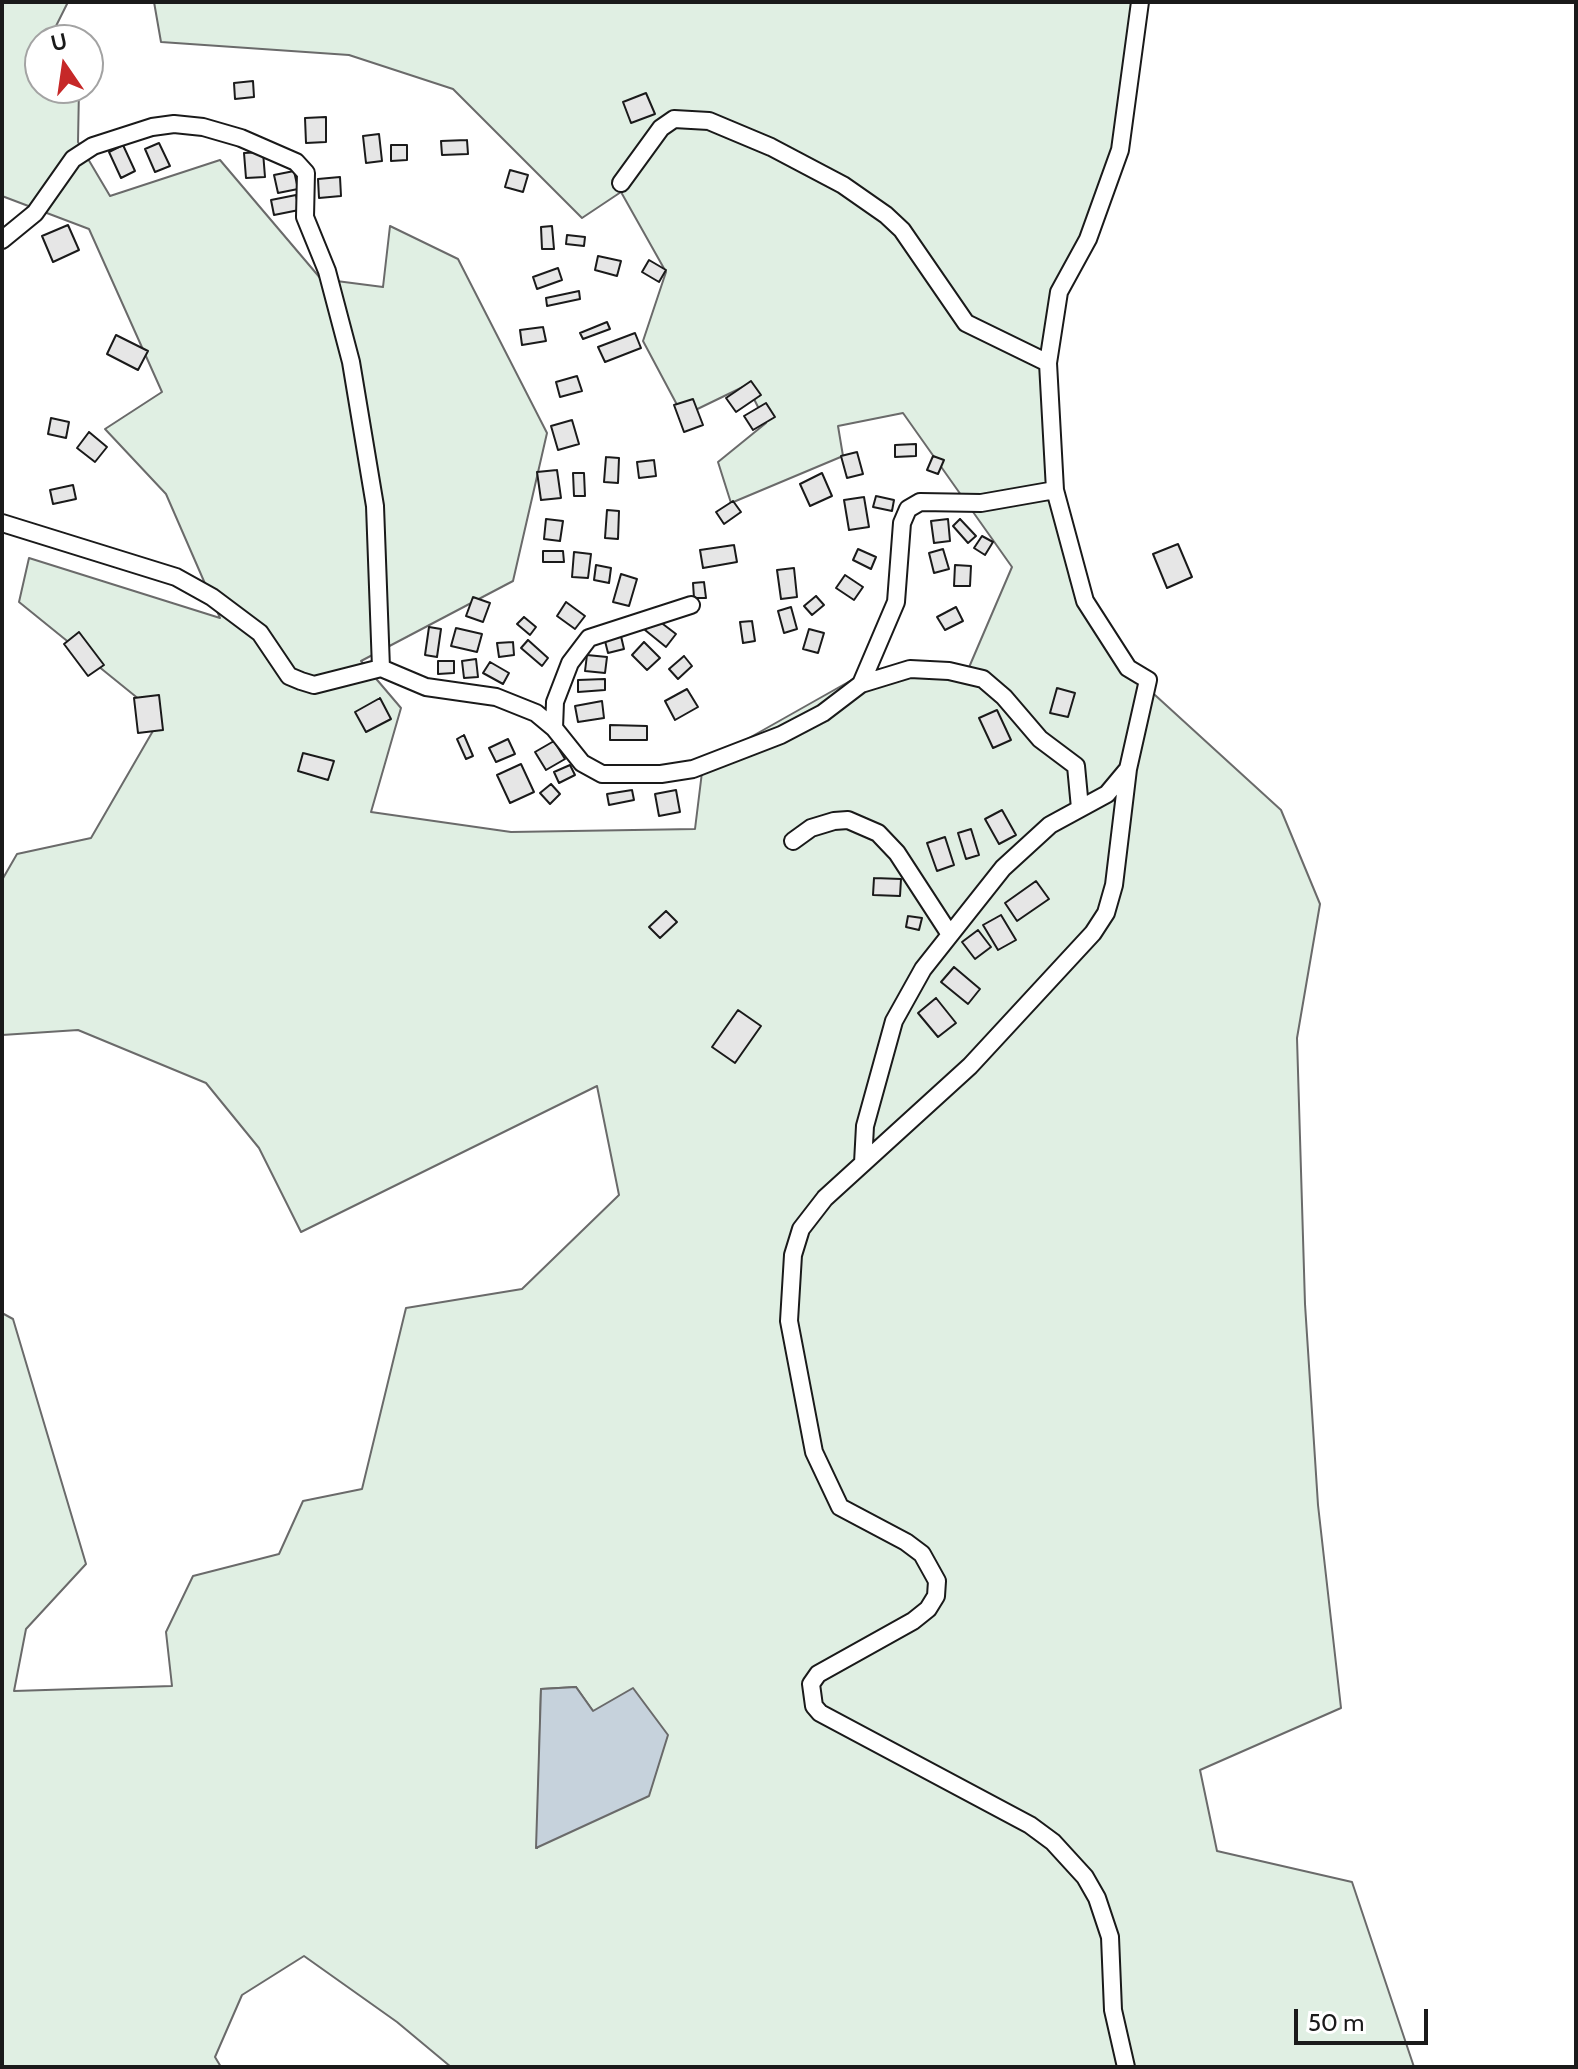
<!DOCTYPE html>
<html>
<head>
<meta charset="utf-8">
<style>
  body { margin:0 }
  #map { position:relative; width:1578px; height:2069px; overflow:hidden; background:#fff; font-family:Cabin,sans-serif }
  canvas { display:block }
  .frame { position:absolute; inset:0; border:4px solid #1a1a1a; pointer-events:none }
  .north { position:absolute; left:24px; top:24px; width:80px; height:80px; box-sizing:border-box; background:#fff; border:2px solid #a3a3a3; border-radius:50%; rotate:347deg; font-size:22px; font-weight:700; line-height:32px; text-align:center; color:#1a1a1a }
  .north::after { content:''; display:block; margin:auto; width:28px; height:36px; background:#c62828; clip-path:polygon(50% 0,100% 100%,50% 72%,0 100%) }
  .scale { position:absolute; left:1294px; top:2009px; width:134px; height:36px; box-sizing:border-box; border:4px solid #1a1a1a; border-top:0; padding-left:10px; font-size:24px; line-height:28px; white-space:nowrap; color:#1a1a1a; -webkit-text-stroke:6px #fff; paint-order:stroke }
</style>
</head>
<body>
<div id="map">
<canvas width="1578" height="2069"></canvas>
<div class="frame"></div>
<div class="north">U</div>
<div class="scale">50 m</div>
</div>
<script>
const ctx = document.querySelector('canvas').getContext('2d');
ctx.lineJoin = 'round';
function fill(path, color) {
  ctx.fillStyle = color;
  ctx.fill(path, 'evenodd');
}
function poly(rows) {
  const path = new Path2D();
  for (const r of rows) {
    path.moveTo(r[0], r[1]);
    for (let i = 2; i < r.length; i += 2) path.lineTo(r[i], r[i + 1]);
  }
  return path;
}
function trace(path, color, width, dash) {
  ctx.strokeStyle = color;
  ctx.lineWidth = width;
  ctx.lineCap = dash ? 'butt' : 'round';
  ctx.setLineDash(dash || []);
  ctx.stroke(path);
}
const green = poly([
  [2,2,68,2,49,40,40,40,40,88,79,88,78,142,110,196,220,160,321,279,383,287,390,226,458,259,547,433,513,581,361,661,401,708,371,812,511,832,695,829,703,764,866,672,964,679,1012,567,903,413,838,426,843,456,731,503,718,462,766,423,747,385,683,416,643,341,666,272,621,192,582,218,453,89,349,55,161,42,154,2,1142,2,1117,166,1047,347,1070,580,1121,664,1281,810,1320,904,1297,1038,1305,1304,1318,1505,1341,1708,1200,1770,1217,1851,1352,1882,1414,2067,451,2067,397,2022,304,1956,242,1995,215,2057,221,2067,2,2067,2,1313,13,1319,86,1564,26,1629,14,1691,172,1686,166,1632,193,1576,279,1554,303,1501,362,1489,406,1308,522,1289,619,1195,597,1086,301,1232,259,1148,206,1083,78,1030,2,1035,2,880,17,854,91,838,161,717,19,602,29,558,220,618,166,494,105,429,162,392,89,229,2,196,2,2],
  [576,1687,593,1711,537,1848,541,1689,576,1687]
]);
fill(green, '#e0efe3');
trace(green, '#6a6a6a', 2);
const water = poly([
  [576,1687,593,1711,633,1688,668,1735,649,1796,536,1848,541,1689,576,1687]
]);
fill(water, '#c6d2dc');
trace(water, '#6a6a6a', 2);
const building = poly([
  [253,81,254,97,235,99,234,83,253,81],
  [646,93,655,114,631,123,623,102,646,93],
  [326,117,326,142,306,143,305,118,326,117],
  [379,134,382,161,366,163,363,136,379,134],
  [467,140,468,154,442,155,441,141,467,140],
  [159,143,170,166,155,172,145,149,159,143],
  [123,145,135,171,121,178,109,152,123,145],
  [391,145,407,145,407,160,391,161,391,145],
  [263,152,265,177,246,178,244,153,263,152],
  [510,170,528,175,523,192,505,187,510,170],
  [294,171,298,189,278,193,274,175,294,171],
  [340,177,341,196,319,198,318,179,340,177],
  [296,195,299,210,274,215,271,200,296,195],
  [68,225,79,250,53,262,42,236,68,225],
  [552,226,554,249,542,249,541,227,552,226],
  [567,235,585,237,584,246,566,244,567,235],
  [598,256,621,261,617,276,595,270,598,256],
  [649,260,666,270,659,282,642,272,649,260],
  [558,268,562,280,537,289,533,277,558,268],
  [579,291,580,299,547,306,546,298,579,291],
  [607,322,610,329,583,339,580,333,607,322],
  [543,327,546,341,522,345,520,330,543,327],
  [635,333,641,348,605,362,598,347,635,333],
  [116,335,148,351,138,370,107,354,116,335],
  [577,376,582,391,560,397,556,382,577,376],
  [751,381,761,395,736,412,726,398,751,381],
  [693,399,703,425,684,432,674,405,693,399],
  [766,403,775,417,753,430,744,416,766,403],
  [51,418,69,422,66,438,48,434,51,418],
  [572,420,579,444,558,450,551,426,572,420],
  [89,432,107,447,95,462,77,448,89,432],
  [916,444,916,456,895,457,895,445,916,444],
  [857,452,863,474,847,478,841,456,857,452],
  [933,456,944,460,938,474,927,470,933,456],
  [606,457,619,458,618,483,604,482,606,457],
  [654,460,656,476,639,478,637,462,654,460],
  [557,470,561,498,541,500,537,472,557,470],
  [573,473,584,473,585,496,574,496,573,473],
  [822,473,832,496,810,506,800,484,822,473],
  [73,485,76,499,53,504,50,490,73,485],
  [876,496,894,500,892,511,873,507,876,496],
  [864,497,869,527,849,530,844,500,864,497],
  [733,501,741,512,724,524,716,512,733,501],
  [607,510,619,511,618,539,605,538,607,510],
  [546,519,563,521,560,541,544,539,546,519],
  [948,519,950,541,934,543,931,521,948,519],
  [960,519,976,536,968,543,953,526,960,519],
  [982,536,993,542,985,555,974,548,982,536],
  [1178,544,1192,577,1167,588,1153,554,1178,544],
  [734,545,737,562,703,568,700,550,734,545],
  [858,549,876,557,871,569,853,560,858,549],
  [943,549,949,569,934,573,929,553,943,549],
  [543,551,563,551,564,562,543,562,543,551],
  [574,552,591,554,588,578,572,577,574,552],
  [596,565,611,568,609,583,594,580,596,565],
  [955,565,971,566,970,586,954,586,955,565],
  [794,568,797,597,781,599,777,570,794,568],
  [621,574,637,579,629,606,613,602,621,574],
  [845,575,863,587,854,600,836,588,845,575],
  [704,582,706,598,694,598,693,583,704,582],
  [816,596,824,605,812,615,804,606,816,596],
  [473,597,490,603,483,622,466,616,473,597],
  [566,602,585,616,575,629,557,616,566,602],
  [791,607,797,629,784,633,778,611,791,607],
  [956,607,963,621,945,630,937,617,956,607],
  [524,617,536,627,530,635,517,624,524,617],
  [655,618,676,634,666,647,645,630,655,618],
  [752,621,755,641,743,643,740,622,752,621],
  [429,627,441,629,437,657,425,655,429,627],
  [456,628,482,634,477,652,451,646,456,628],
  [809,629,824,633,818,653,803,649,809,629],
  [79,632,104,665,88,676,64,644,79,632],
  [620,632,624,649,608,653,604,637,620,632],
  [528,640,548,658,542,666,521,648,528,640],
  [513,642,514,655,499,657,497,643,513,642],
  [644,642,660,658,647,670,632,655,644,642],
  [587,655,607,657,605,673,585,671,587,655],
  [684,656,692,666,678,679,669,669,684,656],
  [476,659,478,677,464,678,462,661,476,659],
  [438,661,454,661,454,673,438,674,438,661],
  [490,662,509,673,503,684,483,673,490,662],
  [605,679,605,690,578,692,578,680,605,679],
  [1057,688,1075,693,1068,717,1050,713,1057,688],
  [687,689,698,707,675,720,665,701,687,689],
  [159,695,163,730,138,733,134,698,159,695],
  [380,698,391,719,366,732,355,712,380,698],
  [602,701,604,718,578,722,575,706,602,701],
  [997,710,1011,740,993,748,979,718,997,710],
  [610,725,647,726,647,740,610,740,610,725],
  [464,735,473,756,466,759,457,739,464,735],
  [508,739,515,754,496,762,489,748,508,739],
  [554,741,565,759,546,770,535,752,554,741],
  [303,753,334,761,328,780,298,771,303,753],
  [521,764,534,792,510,803,497,775,521,764],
  [570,765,575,775,559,783,554,772,570,765],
  [551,784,560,794,550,804,540,793,551,784],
  [632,790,634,800,609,805,607,794,632,790],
  [676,790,680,812,659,816,655,794,676,790],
  [1002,810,1016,835,999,844,985,819,1002,810],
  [971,829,979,855,966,859,958,833,971,829],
  [945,837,954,865,937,871,927,843,945,837],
  [874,878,901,879,900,896,873,895,874,878],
  [1036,881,1049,899,1017,921,1005,903,1036,881],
  [666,911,677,922,660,938,649,927,666,911],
  [1001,915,1016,940,998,950,983,925,1001,915],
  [908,916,922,918,919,930,906,927,908,916],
  [978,930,991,947,975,959,962,942,978,930],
  [954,967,980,989,968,1004,941,982,954,967],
  [936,998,956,1023,938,1037,918,1013,936,998],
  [738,1010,761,1026,735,1063,712,1047,738,1010]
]);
fill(building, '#e6e6e6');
trace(building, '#1a1a1a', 2);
const minor = poly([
  [621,183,661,128,674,119,709,121,771,147,843,185,886,215,902,230,966,323,1048,363],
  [2,240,35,213,73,159,93,146,152,127,174,124,203,127,241,138,296,162,306,173,305,217,327,271,351,362,375,506,381,668],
  [2,523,176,577,212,597,260,633,289,676,301,681,314,685,381,668,426,687,496,697,536,713,554,728,582,763,602,774,661,774,693,769,781,735,823,713,861,684,896,602,902,523,908,509,920,502,981,503,1055,490],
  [861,684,910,669,949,671,983,679,1004,697,1040,739,1076,766,1080,808],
  [554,728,555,702,570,663,589,638,691,605],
  [793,841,811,828,834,821,848,820,878,833,897,853,949,933],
  [863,1163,865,1126,894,1021,923,969,1003,868,1050,825,1107,794,1127,770],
  [1126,2067,1113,2010,1110,1937,1097,1898,1085,1877,1053,1842,1030,1825,820,1713,814,1706,811,1684,818,1674,913,1621,928,1609,936,1596,937,1581,922,1554,906,1542,840,1507,814,1452,789,1321,793,1255,801,1229,825,1198,970,1066,1093,933,1106,913,1114,885,1128,769,1148,680,1128,668,1085,601,1055,490,1048,363,1059,292,1088,239,1120,150,1140,2]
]);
trace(minor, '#1a1a1a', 20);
trace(minor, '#fff', 16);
</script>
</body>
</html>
